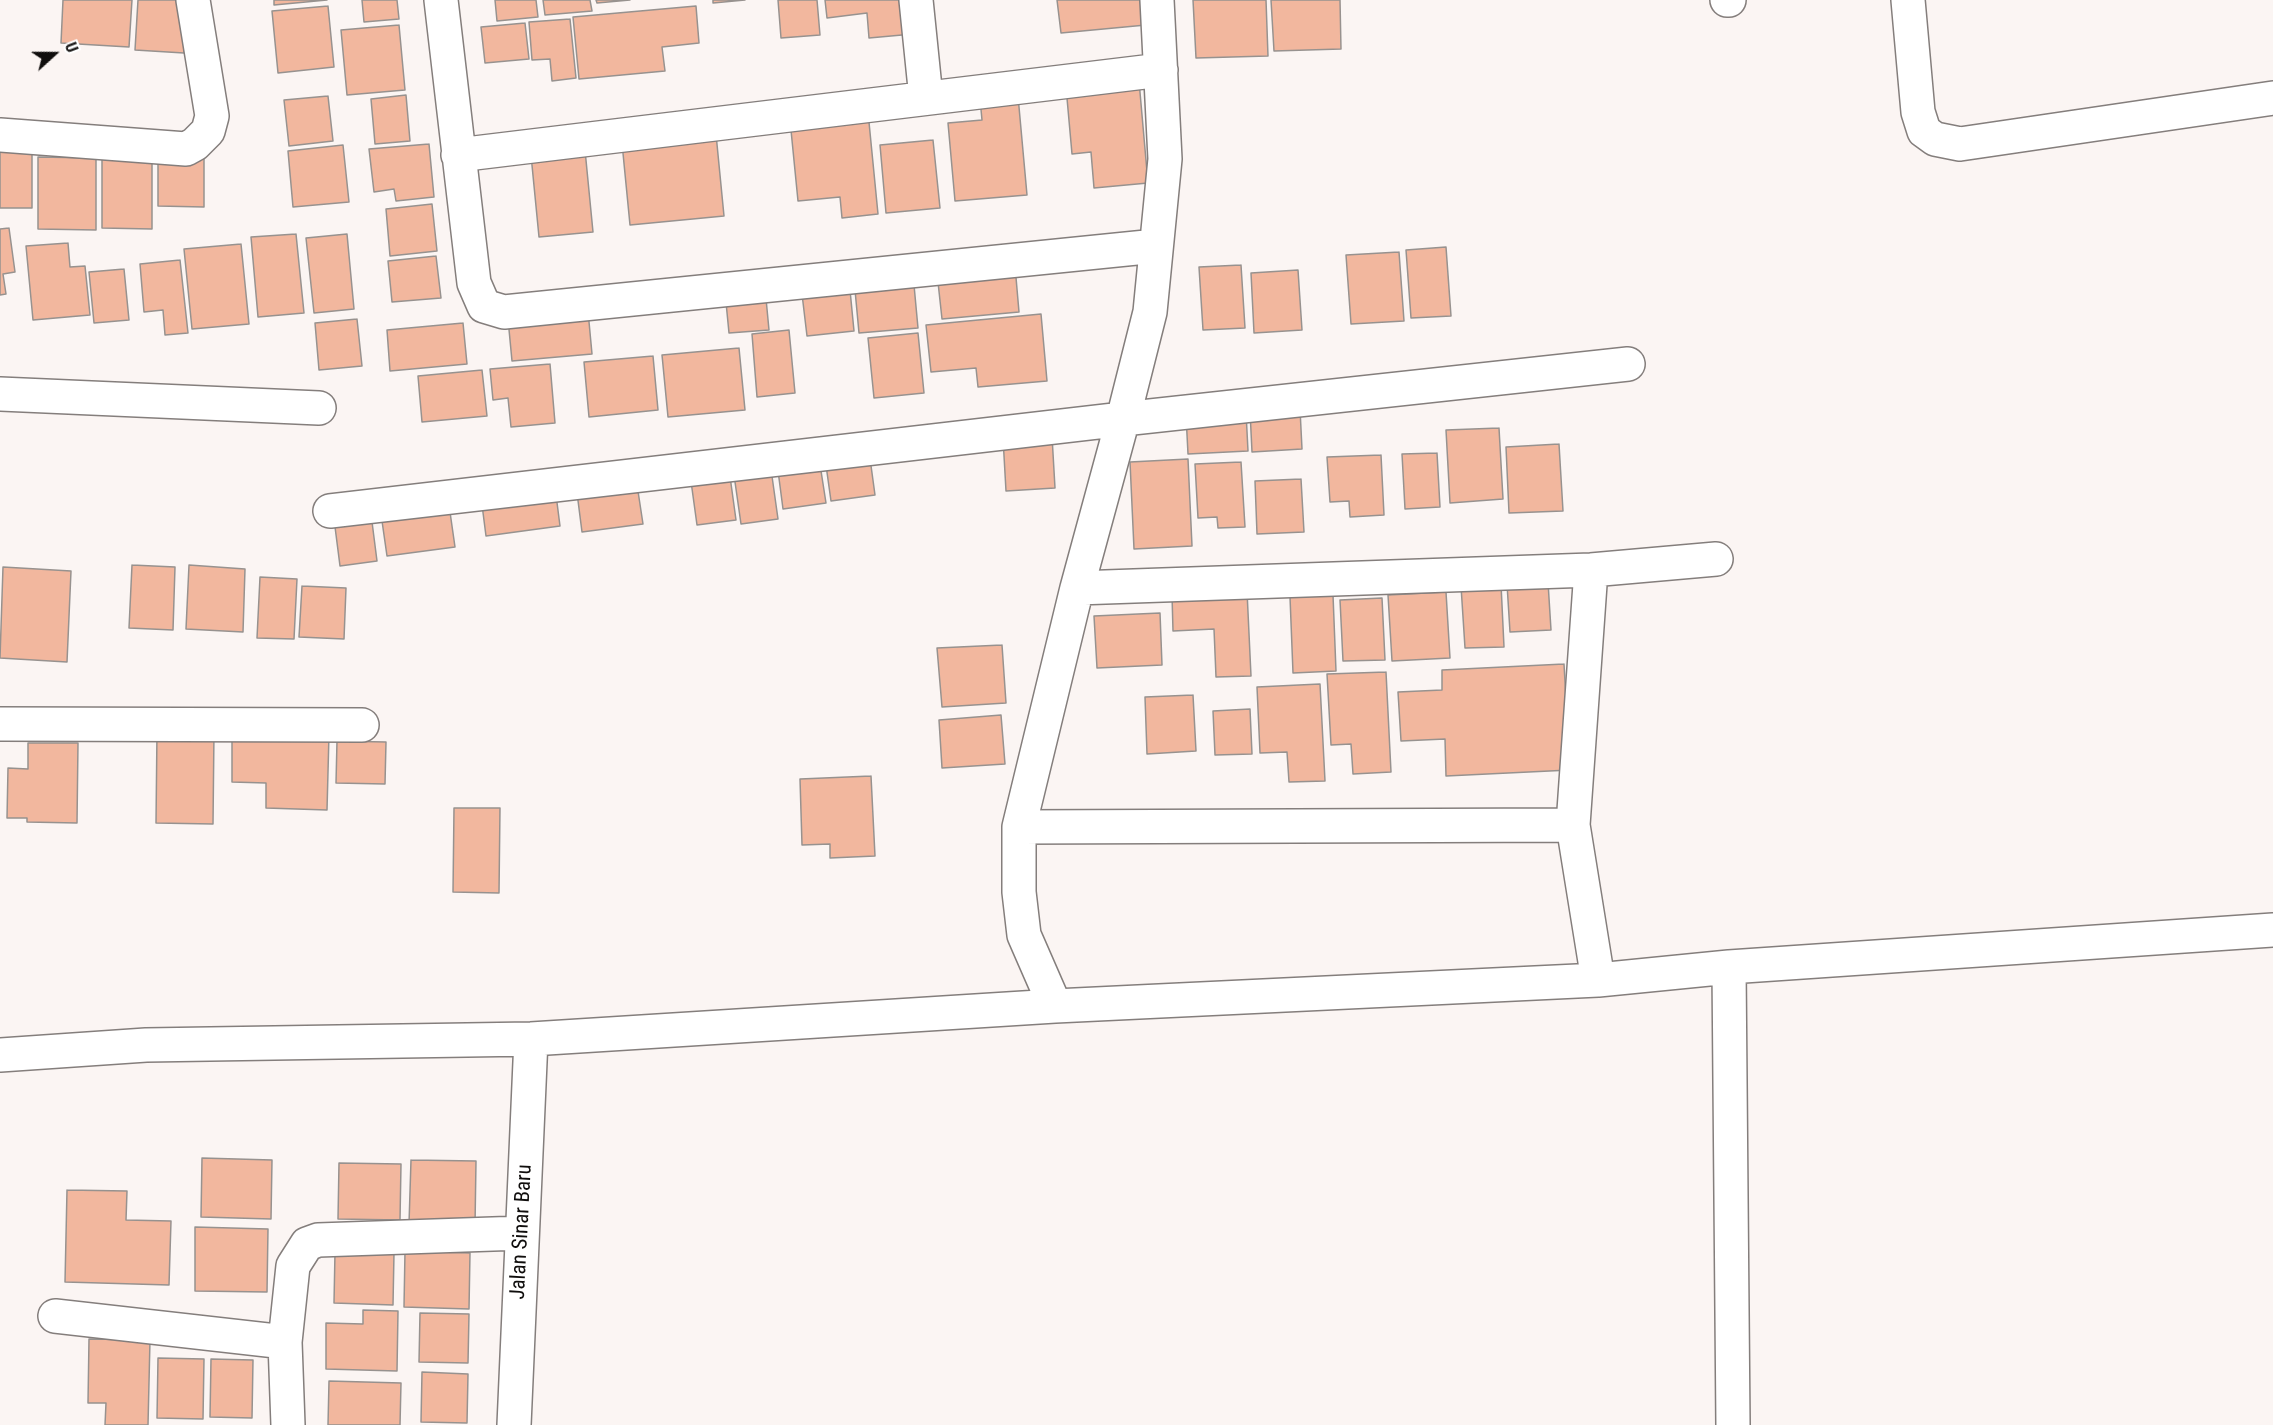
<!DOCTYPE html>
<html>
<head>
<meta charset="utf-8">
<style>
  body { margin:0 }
  #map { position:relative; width:2273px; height:1425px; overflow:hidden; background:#fbf5f3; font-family:"Roboto Condensed",sans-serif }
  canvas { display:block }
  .north { position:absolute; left:24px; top:24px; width:60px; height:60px; -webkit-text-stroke:4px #fff; paint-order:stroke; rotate:69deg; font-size:16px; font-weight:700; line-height:24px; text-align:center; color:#100e0d }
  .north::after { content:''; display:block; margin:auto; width:21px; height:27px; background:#100e0d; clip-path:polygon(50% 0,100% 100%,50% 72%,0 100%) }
</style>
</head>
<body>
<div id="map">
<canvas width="2273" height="1425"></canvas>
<div class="north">U</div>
</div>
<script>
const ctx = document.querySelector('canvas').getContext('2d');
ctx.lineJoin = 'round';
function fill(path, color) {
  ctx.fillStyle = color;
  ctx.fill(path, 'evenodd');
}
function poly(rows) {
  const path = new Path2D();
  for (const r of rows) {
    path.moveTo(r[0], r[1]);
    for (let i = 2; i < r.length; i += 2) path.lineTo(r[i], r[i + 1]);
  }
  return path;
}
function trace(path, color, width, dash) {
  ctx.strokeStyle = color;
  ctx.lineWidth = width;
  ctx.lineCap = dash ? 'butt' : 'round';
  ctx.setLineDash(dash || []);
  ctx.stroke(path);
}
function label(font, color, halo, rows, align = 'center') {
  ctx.font = font + ' "Roboto Condensed",sans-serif';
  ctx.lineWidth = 4.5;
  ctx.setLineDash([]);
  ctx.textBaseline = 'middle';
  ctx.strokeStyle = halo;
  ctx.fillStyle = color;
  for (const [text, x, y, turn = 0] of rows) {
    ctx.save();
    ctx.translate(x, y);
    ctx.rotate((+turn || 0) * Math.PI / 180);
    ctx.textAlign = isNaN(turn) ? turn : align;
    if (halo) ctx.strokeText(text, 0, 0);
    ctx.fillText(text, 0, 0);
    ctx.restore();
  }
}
const building = poly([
  [63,0,132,0,129,47,61,43,63,0],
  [138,0,186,0,184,53,135,50,138,0],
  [274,0,327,0,274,5,274,0],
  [362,0,397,0,399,19,364,22,362,0],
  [495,0,536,0,538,17,497,21,495,0],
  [543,0,590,0,592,11,545,15,543,0],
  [596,0,630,0,597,3,596,0],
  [713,0,745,0,713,3,713,0],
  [778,0,817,0,820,35,781,38,778,0],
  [825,0,910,0,913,34,869,38,867,13,827,18,825,0],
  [1057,0,1144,0,1146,25,1061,33,1057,0],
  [1193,0,1266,0,1268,56,1196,58,1193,0],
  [1271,0,1340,0,1341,49,1274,51,1271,0],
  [328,6,334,67,278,73,272,11,328,6],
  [696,6,699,43,662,47,665,71,579,79,573,17,696,6],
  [570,19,576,78,552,81,550,59,532,60,529,22,570,19],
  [525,23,529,59,485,63,481,27,525,23],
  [399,25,405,90,347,95,341,30,399,25],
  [1139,81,1148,183,1094,188,1091,152,1072,154,1066,87,1139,81],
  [406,95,410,141,375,144,371,99,406,95],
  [328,96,333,141,289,146,284,100,328,96],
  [1018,96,1027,195,955,201,948,123,982,120,980,99,1018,96],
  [868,112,878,214,842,218,840,197,798,201,790,120,868,112],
  [716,134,724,216,630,225,622,143,716,134],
  [933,140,940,208,886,213,880,145,933,140],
  [429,144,434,197,396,201,394,189,374,192,369,149,429,144],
  [343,145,349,202,293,207,288,151,343,145],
  [0,146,32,146,32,208,0,208,0,146],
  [585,150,593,232,539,237,531,155,585,150],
  [38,157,96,158,96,230,38,229,38,157],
  [102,157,152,157,152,229,102,228,102,157],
  [158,158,204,158,204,207,158,206,158,158],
  [432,204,437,251,390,256,386,209,432,204],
  [9,228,15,272,3,274,6,294,0,295,0,229,9,228],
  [296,234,304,313,258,317,251,237,296,234],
  [347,234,354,309,314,313,306,238,347,234],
  [68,243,70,267,85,266,90,315,33,320,26,246,68,243],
  [241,244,249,324,192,329,184,249,241,244],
  [1446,247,1451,316,1411,318,1406,250,1446,247],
  [1399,252,1404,321,1351,324,1346,255,1399,252],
  [436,256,441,298,392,302,388,261,436,256],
  [180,260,188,333,165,335,163,310,144,312,140,264,180,260],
  [1241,265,1245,328,1203,330,1199,267,1241,265],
  [1015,266,1019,312,942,319,937,273,1015,266],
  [124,269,129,320,94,323,89,272,124,269],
  [1298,270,1302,330,1254,333,1251,273,1298,270],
  [914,285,918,328,859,333,855,290,914,285],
  [765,288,769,330,729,333,725,292,765,288],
  [850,290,854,331,807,336,802,294,850,290],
  [588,311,592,354,512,361,508,319,588,311],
  [1041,314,1047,381,978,387,976,368,931,372,926,325,1041,314],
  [357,319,362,366,319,370,315,323,357,319],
  [463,323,467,364,390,371,387,330,463,323],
  [789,330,795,393,757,397,752,334,789,330],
  [918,333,924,393,874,398,868,338,918,333],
  [739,348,745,410,668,417,662,355,739,348],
  [653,356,658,410,589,417,584,362,653,356],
  [550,364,555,423,511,427,508,398,493,400,490,369,550,364],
  [482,370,487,416,422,422,418,376,482,370],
  [1300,409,1302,449,1252,452,1250,411,1300,409],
  [1246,412,1248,451,1188,454,1186,415,1246,412],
  [1499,428,1503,499,1450,503,1446,430,1499,428],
  [1052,436,1055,488,1006,491,1003,438,1052,436],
  [1559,444,1563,511,1509,513,1506,447,1559,444],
  [869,451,875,495,831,501,825,458,869,451],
  [1437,453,1440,507,1405,509,1402,454,1437,453],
  [1381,455,1384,515,1350,517,1349,501,1330,502,1327,457,1381,455],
  [819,458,826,503,783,509,777,463,819,458],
  [1188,459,1192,546,1134,549,1130,462,1188,459],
  [770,462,778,519,741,524,733,468,770,462],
  [1241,462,1245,527,1218,528,1217,517,1198,518,1195,464,1241,462],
  [729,469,736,520,697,525,690,474,729,469],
  [636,478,643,524,582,532,576,485,636,478],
  [1301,479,1304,532,1257,534,1255,481,1301,479],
  [555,487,560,526,486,536,481,497,555,487],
  [449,505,455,547,387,556,381,514,449,505],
  [371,514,377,561,340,566,334,519,371,514],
  [132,565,175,567,173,630,129,628,132,565],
  [189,565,245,569,243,632,186,629,189,565],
  [3,567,71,571,67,662,0,658,3,567],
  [260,577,297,579,294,639,257,638,260,577],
  [1548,582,1551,630,1510,632,1507,584,1548,582],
  [1501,584,1504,647,1465,648,1461,586,1501,584],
  [302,586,346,588,344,639,299,637,302,586],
  [1247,591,1251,676,1216,677,1214,629,1173,631,1172,595,1247,591],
  [1446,592,1450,658,1392,661,1388,595,1446,592],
  [1333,595,1336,671,1293,673,1290,597,1333,595],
  [1382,598,1385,660,1343,661,1340,600,1382,598],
  [1160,613,1162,665,1097,668,1094,616,1160,613],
  [1002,645,1006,703,942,707,937,648,1002,645],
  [1564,664,1570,770,1446,776,1445,739,1401,741,1398,692,1442,690,1442,670,1564,664],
  [1386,672,1391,772,1353,774,1351,744,1331,745,1327,674,1386,672],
  [1320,684,1325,781,1289,782,1287,752,1260,753,1257,687,1320,684],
  [1193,695,1196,751,1147,754,1145,697,1193,695],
  [1250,709,1252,754,1215,755,1213,711,1250,709],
  [1001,715,1005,764,942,768,939,720,1001,715],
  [157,731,214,732,213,824,156,823,157,731],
  [232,733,329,734,327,810,266,808,266,783,232,782,232,733],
  [337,741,386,742,385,784,336,783,337,741],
  [28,743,78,743,77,823,27,822,27,818,7,818,8,768,28,769,28,743],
  [871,776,875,856,830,858,830,844,802,845,800,779,871,776],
  [454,808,500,808,499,893,453,892,454,808],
  [202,1158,272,1160,271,1219,201,1217,202,1158],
  [411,1160,476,1161,475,1226,409,1224,411,1160],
  [339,1163,401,1164,400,1220,338,1219,339,1163],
  [67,1190,127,1191,126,1220,171,1221,169,1285,65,1282,67,1190],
  [195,1227,268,1229,267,1292,195,1291,195,1227],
  [405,1251,470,1253,469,1309,404,1307,405,1251],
  [335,1252,394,1253,393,1305,334,1303,335,1252],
  [363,1310,398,1311,397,1371,326,1369,326,1323,363,1324,363,1310],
  [420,1313,469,1314,468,1363,419,1362,420,1313],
  [89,1339,150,1340,148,1425,105,1425,106,1403,88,1403,89,1339],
  [158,1358,204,1359,203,1419,157,1418,158,1358],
  [211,1359,253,1360,252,1418,210,1417,211,1359],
  [422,1372,468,1374,467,1423,421,1422,422,1372],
  [329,1381,401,1383,400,1425,328,1425,329,1381]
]);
fill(building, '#f2b79e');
trace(building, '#97928f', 1.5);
const minor = poly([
  [441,0,474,283,484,306,504,312,1156,246],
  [916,0,926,98],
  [1727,0,1729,0],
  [1908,0,1918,112,1924,131,1935,139,1960,144,2273,98],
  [0,135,186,149,195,144,208,131,212,116,193,0],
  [458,155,1161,70],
  [0,394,319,408],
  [330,511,1123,419,1628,364],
  [1591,570,1573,825,1598,980],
  [1077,588,1591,570,1716,559],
  [0,724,362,725],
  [1019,827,1573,825],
  [1729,967,1733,1425],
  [1055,1006,1024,935,1019,892,1019,827,1077,588,1123,419,1150,312,1165,159,1157,0],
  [0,1055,146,1045,531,1039,1055,1006,1598,980,1729,967,2273,930],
  [55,1316,285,1342],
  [288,1425,285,1342,293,1266,307,1244,318,1240,522,1233],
  [514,1425,531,1039]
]);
trace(minor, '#847e7c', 36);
trace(minor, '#fff', 33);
label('21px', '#100e0d', '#fff', [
  ["Jalan Sinar Baru",522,1232,-87]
]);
</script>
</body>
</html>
